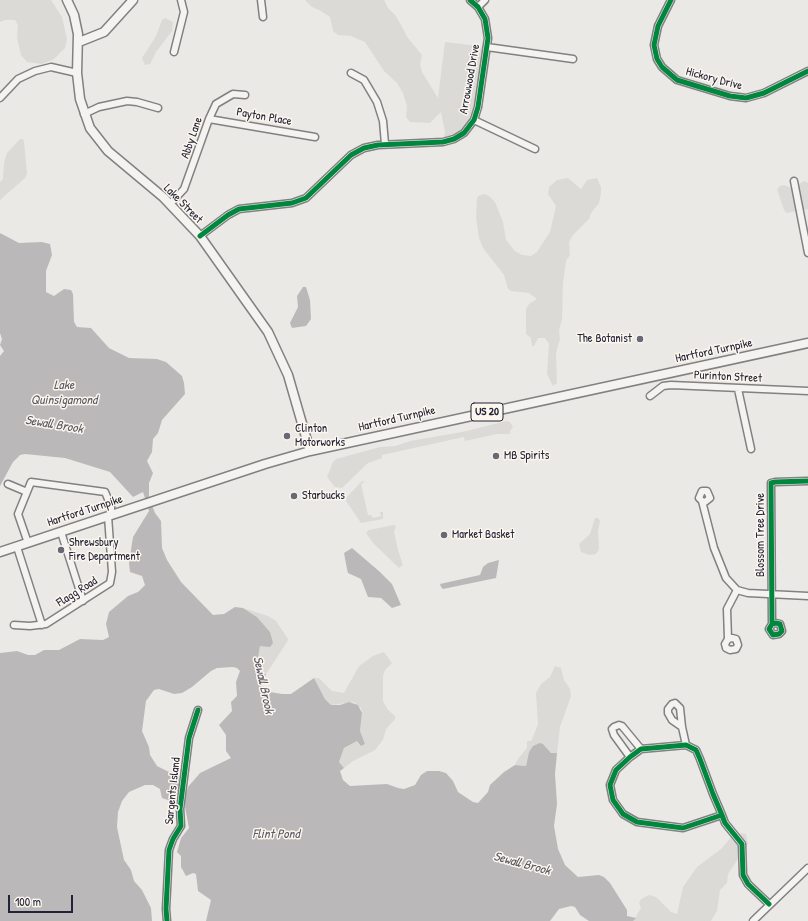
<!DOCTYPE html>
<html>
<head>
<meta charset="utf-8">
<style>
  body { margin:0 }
  #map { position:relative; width:808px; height:921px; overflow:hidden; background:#ebe9e5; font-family:"Patrick Hand",sans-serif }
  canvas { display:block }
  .scale { position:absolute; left:8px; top:895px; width:65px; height:18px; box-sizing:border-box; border:2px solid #22223b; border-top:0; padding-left:5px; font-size:12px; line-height:14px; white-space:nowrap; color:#22223b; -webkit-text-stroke:3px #fbf7ec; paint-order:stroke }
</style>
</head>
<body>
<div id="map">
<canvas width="808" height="921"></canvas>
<div class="scale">100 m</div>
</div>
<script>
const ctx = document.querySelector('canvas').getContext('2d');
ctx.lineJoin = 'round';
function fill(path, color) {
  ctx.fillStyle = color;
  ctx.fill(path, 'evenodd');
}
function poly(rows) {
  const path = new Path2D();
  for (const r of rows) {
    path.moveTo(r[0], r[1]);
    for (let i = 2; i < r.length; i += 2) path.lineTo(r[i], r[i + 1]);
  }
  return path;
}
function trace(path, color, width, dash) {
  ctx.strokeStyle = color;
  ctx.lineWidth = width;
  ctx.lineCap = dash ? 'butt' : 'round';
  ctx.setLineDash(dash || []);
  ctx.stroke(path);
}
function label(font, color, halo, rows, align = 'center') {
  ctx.font = font + ' "Patrick Hand",sans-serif';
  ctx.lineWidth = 3;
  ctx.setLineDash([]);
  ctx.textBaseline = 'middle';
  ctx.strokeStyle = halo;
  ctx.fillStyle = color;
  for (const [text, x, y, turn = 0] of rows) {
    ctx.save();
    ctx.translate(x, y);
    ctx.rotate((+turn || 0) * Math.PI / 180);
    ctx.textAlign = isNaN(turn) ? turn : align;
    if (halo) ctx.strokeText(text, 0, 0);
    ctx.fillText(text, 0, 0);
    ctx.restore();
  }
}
fill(poly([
  [0,0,51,0,62,17,67,39,65,48,54,59,42,64,27,62,21,55,17,38,18,25,15,20,5,20,0,22],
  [305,0,384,0,388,8,396,16,408,38,422,55,420,64,422,72,438,98,445,42,487,47,479,100,468,129,443,142,445,132,441,112,430,123,410,122,406,117,407,106,403,93,397,83,384,71,365,42,351,36,338,35,333,31,330,17,321,11,312,7],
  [165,18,173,22,172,31,156,52,150,64,145,65,142,58,156,36,162,20],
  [20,139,23,139,24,142,27,173,25,178,0,200,0,182,3,179,4,163,7,153],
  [568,178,581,189,587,180,597,178,601,187,601,193,599,203,591,213,589,219,573,235,569,242,570,255,566,261,563,283,562,319,559,330,560,339,556,353,557,383,553,386,547,374,549,344,545,338,538,338,534,346,532,346,531,338,526,334,526,309,529,304,537,299,529,293,511,291,508,289,504,275,483,248,479,238,476,217,477,199,478,196,485,194,489,196,495,202,503,222,506,240,515,251,522,255,531,256,537,252,550,232,556,206,548,194,549,187,557,180],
  [805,181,808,183,808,209,804,210,801,206,798,188,800,183],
  [784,185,791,188,796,211,787,213,784,210,777,189,780,186],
  [507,421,510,422,513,427,510,431,511,433,508,434,497,434,465,441,464,437,382,455,382,458,368,463,342,488,335,487,327,477,333,462,336,459,380,447,395,446,410,441,462,432],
  [362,481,365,482,361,484,368,515,371,515,373,518,381,516,380,512,383,512,383,519,361,523,346,501,347,497],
  [595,518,598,518,600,521,598,531,599,549,596,554,590,555,581,552,579,544,590,534],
  [394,525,396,526,394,532,398,550,403,565,399,568,373,543,366,533,369,530],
  [243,608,268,616,276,621,288,639,287,642,266,674,262,674,259,670,257,664,260,646,267,645,271,638,270,632,257,617],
  [384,652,392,663,385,670,383,676,383,701,388,710,395,716,395,719,386,729,383,740,375,750,353,761,344,768,339,762,344,748,357,741,365,745,360,731,362,713,361,708,354,702,331,705,325,699,314,678,319,678,332,691,344,693,359,666,373,656],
  [555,666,561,668,564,680,570,689,571,696,560,727,557,753,551,753,543,744,529,752,526,766,515,765,518,759,527,748,527,741,531,741,533,737,538,724,536,693,541,684,550,677],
  [739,833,746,834,748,844,728,874,727,883,720,890,717,911,711,921,633,921,641,908,639,903,641,899,649,895,656,897,671,912,677,914,683,887,697,867,721,849,734,834]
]), '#dcdad6');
fill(poly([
  [0,233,19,243,42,242,50,244,52,255,46,271,46,292,54,296,64,289,71,290,73,294,74,322,77,327,91,328,109,348,129,358,157,359,166,362,182,376,184,383,185,394,162,420,158,433,153,439,152,452,147,461,153,473,149,483,149,497,155,513,161,521,162,548,167,560,181,582,213,615,224,614,235,607,243,608,257,617,270,632,273,643,270,647,260,646,257,664,259,670,262,674,266,674,262,686,264,691,282,694,291,694,314,678,325,699,331,705,340,705,349,702,358,705,362,713,360,731,365,744,361,746,357,741,344,748,339,762,344,768,340,771,343,780,350,786,387,784,398,788,404,789,415,785,421,775,427,771,439,771,446,773,453,781,458,792,473,802,478,803,488,792,490,785,504,772,515,765,526,766,529,752,533,746,540,743,543,744,551,753,557,753,555,774,557,804,554,826,558,849,565,865,578,877,599,875,604,877,610,883,627,910,627,916,636,918,633,921,589,921,580,915,575,907,571,906,559,909,550,921,206,921,211,900,198,891,196,874,193,873,186,876,181,867,181,856,177,852,181,838,189,828,184,802,188,787,200,773,231,758,226,751,226,735,219,725,232,711,231,702,237,696,236,682,240,671,237,668,233,667,217,668,211,671,192,687,182,693,174,694,159,689,154,690,146,701,142,731,149,747,150,755,157,766,179,777,179,790,175,799,171,801,162,798,160,789,153,785,145,785,129,792,122,801,118,812,117,827,124,860,131,870,134,881,142,890,151,908,152,921,0,921,0,653,17,651,28,655,35,655,44,650,59,650,80,639,103,640,109,637,106,624,109,612,128,596,138,592,145,585,142,576,130,572,129,563,133,537,149,511,143,492,133,497,110,472,65,458,25,454,20,455,13,462,0,486,0,356,4,351,0,345,2,339,0,333],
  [303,287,306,287,310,300,311,319,306,326,292,328,290,323,298,307,297,296],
  [352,548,380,572,392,584,401,605,392,608,381,598,368,597,361,579,348,573,347,569,344,553],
  [499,560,496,578,443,589,441,587,440,584,480,575,483,567,488,563]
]), '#bbb8ba');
const minor = poly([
  [261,0,263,17],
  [671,0,658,26,654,45,657,59,662,67,677,80,730,96,746,98,764,93,808,71],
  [478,7,485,0],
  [487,47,573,59],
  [174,52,184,12,181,0],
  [351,73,364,80,377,102,383,121,385,144],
  [0,98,18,79,35,71,51,67,77,73],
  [84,114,99,107,127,101,137,102,158,108],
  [209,119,315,137],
  [474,120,535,149],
  [794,181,808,253],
  [170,204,184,189,209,119,216,104,233,94,245,95],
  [200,236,228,215,239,209,292,203,306,198,351,155,364,148,378,145,443,142,454,139,464,133,474,120,478,107,488,38,485,19,478,7,470,0],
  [738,389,751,449],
  [650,396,663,386,671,385,808,391],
  [8,484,27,492],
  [702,501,705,502,710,498,707,491,702,491,699,498,702,501,714,548,726,578,737,590,748,593,808,596],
  [61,532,83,601],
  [28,543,18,514,31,482,105,492,111,506,111,515],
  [17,547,42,625],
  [772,624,776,623,780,624,782,631,779,634,773,635,769,629,772,624,771,483,775,482,808,481],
  [14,625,30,626,46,624,110,583,112,572,108,516],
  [728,639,732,638,736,639,738,645,736,649,730,650,726,648,725,644,728,639,727,609,737,590],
  [682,727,672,720,668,713,668,709,672,704,675,703,680,708,682,727,686,745],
  [630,757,614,735,612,729,614,727,619,725,622,726,641,749],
  [722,815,683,828,637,822,623,814,613,800,610,785,616,770,630,757,641,749,686,745,696,750,700,759,713,794,722,815,725,823,742,844,743,875,748,884,769,904],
  [167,921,166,909,169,850,173,839,181,826,180,809,189,738,198,710],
  [753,921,808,868]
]);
const major = poly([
  [67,0,74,15,78,34,77,73,80,99,90,128,108,151,163,197,200,236,268,332,288,375,310,451],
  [79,42,104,32,133,0],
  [0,552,265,464,310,451,808,343]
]);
trace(minor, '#818083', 9);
trace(major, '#818083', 11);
trace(minor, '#f4f3ef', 6);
trace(major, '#f4f3ef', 8);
trace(poly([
  [671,0,658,26,654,45,657,59,662,67,677,80,730,96,746,98,764,93,808,71],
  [200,236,228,215,239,209,292,203,306,198,351,155,364,148,378,145,443,142,454,139,464,133,474,120,478,107,488,38,485,19,478,7,470,0],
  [772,624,776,623,780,624,782,631,779,634,773,635,769,629,772,624,771,483,775,482,808,481],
  [722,815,683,828,637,822,623,814,613,800,610,785,616,770,630,757,641,749,686,745,696,750,700,759,713,794,722,815,725,823,742,844,743,875,748,884,769,904],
  [167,921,166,909,169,850,173,839,181,826,180,809,189,738,198,710]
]), '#00873e', 5);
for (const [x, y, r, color] of [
  [640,339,4,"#686876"],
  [287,436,4,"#686876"],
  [496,456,4,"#686876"],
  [294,496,4,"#686876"],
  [444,535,4,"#686876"],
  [61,550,4,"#686876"]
]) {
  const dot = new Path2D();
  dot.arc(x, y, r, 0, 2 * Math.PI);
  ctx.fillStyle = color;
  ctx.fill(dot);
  trace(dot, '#fbf7ec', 1.5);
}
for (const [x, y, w] of [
  [487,412,32]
]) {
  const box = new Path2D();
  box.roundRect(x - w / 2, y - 9, w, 18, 3);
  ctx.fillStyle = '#fbf7ec';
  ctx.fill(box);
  trace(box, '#22223b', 1);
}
label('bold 11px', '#22223b', null, [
  ["US 20",487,412]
]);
label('12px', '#22223b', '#fbf7ec', [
  ["Arrowwood Drive",470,79,-80],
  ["Hickory Drive",714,79,15],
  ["Payton Place",264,117,10],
  ["Abby Lane",192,138,-71],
  ["Lake Street",183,204,45],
  ["Hartford Turnpike",714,351,-12],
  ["Purinton Street",728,377,3],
  ["Hartford Turnpike",397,419,-13],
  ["Hartford Turnpike",85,511,-18],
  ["Blossom Tree Drive",761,535,-90],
  ["Flagg Road",77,592,-32],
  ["Sargents Island",173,791,-84]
]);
label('12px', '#22223b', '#fbf7ec', [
  ["The Botanist",632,339,"right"],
  ["Clinton",295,429],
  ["Motorworks",295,443],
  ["MB Spirits",504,456],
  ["Starbucks",302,496],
  ["Market Basket",452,535],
  ["Shrewsbury",69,543],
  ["Fire Department",69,557]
], 'left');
label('italic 13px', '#575666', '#fbf7ec', [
  ["Lake",64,386],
  ["Quinsigamond",64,401],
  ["Sewall Brook",54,425,9],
  ["Sewall Brook",263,685,78],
  ["Flint Pond",276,835],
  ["Sewall Brook",522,864,15]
]);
</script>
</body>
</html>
